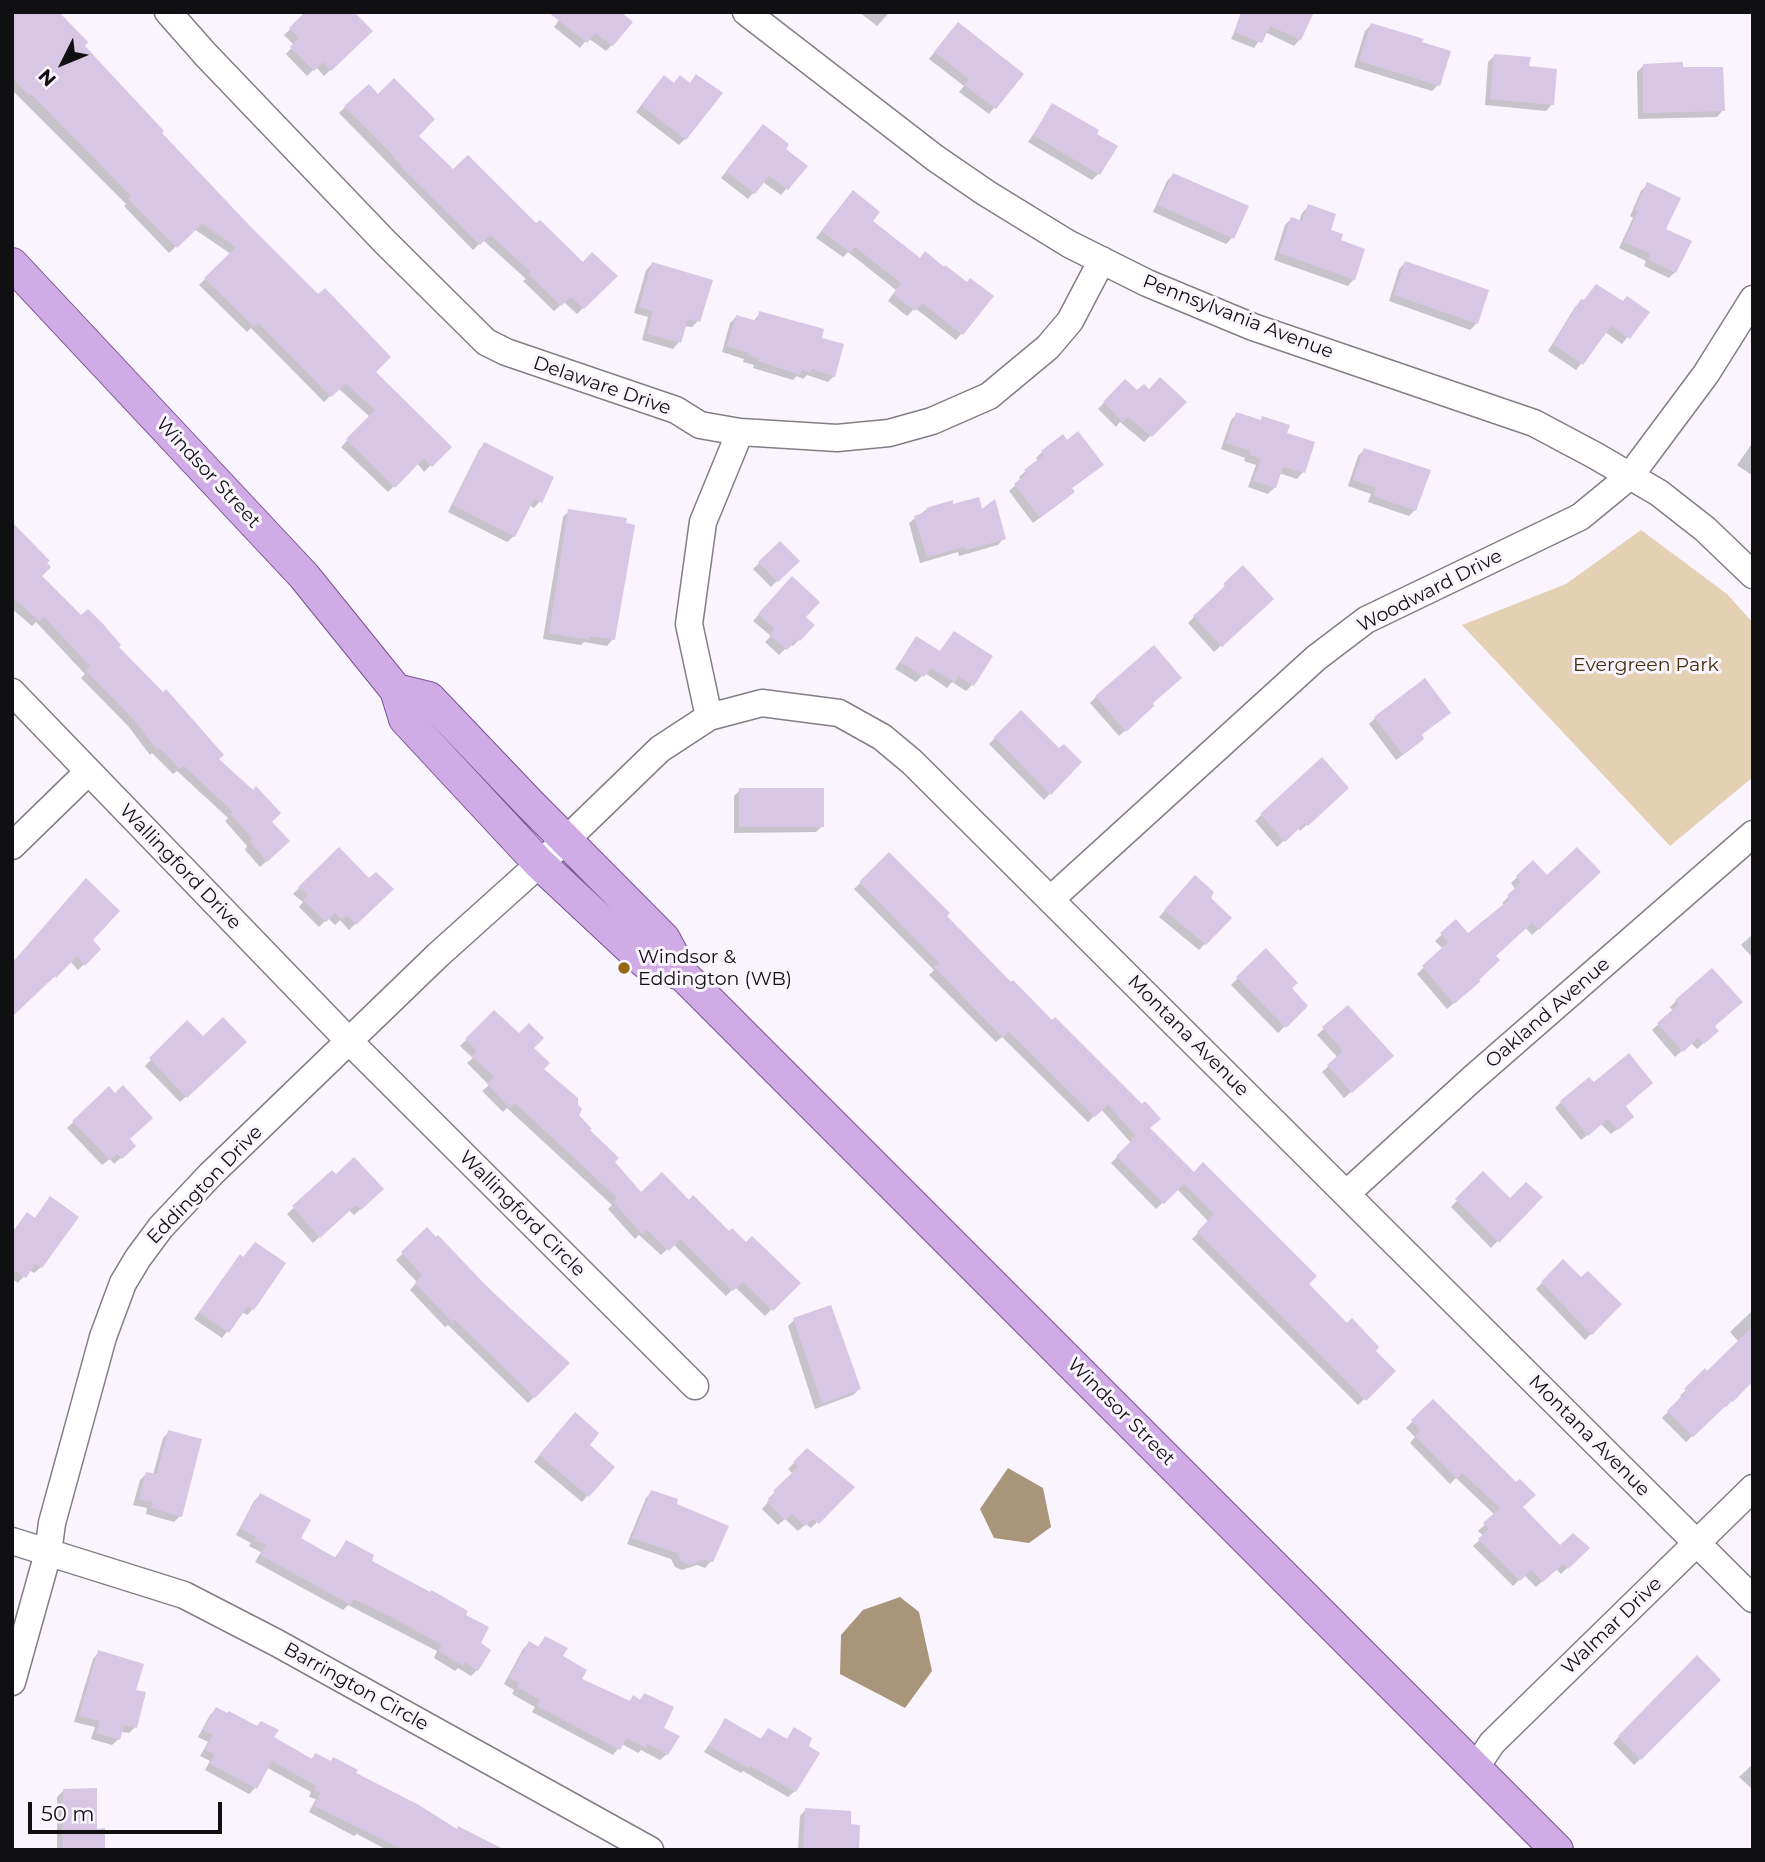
<!DOCTYPE html>
<html>
<head>
<meta charset="utf-8">
<style>
  body { margin:0 }
  #map { position:relative; width:1765px; height:1862px; overflow:hidden; background:#f9f4fd; font-family:Montserrat,sans-serif }
  canvas { display:block }
  .frame { position:absolute; inset:0; border:14px solid #100f12; pointer-events:none }
  .north { position:absolute; left:28px; top:28px; width:70px; height:70px; -webkit-text-stroke:5px #f9f4fd; paint-order:stroke; rotate:227deg; font-size:19px; font-weight:700; line-height:28px; text-align:center; color:#100f12 }
  .north::after { content:''; display:block; margin:auto; width:24px; height:32px; background:#100f12; clip-path:polygon(50% 0,100% 100%,50% 72%,0 100%) }
  .scale { position:absolute; left:28px; top:1802px; width:194px; height:32px; box-sizing:border-box; border:4px solid #100f12; border-top:0; padding-left:9px; font-size:21px; line-height:24px; white-space:nowrap; color:#100f12; -webkit-text-stroke:5px #f9f4fd; paint-order:stroke }
</style>
</head>
<body>
<div id="map">
<canvas width="1765" height="1862"></canvas>
<div class="frame"></div>
<div class="north">N</div>
<div class="scale">50 m</div>
</div>
<script>
const ctx = document.querySelector('canvas').getContext('2d');
ctx.lineJoin = 'round';
function fill(path, color) {
  ctx.fillStyle = color;
  ctx.fill(path, 'evenodd');
}
function poly(rows) {
  const path = new Path2D();
  for (const r of rows) {
    path.moveTo(r[0], r[1]);
    for (let i = 2; i < r.length; i += 2) path.lineTo(r[i], r[i + 1]);
  }
  return path;
}
function trace(path, color, width, dash) {
  ctx.strokeStyle = color;
  ctx.lineWidth = width;
  ctx.lineCap = dash ? 'butt' : 'round';
  ctx.setLineDash(dash || []);
  ctx.stroke(path);
}
function label(font, color, halo, rows, align = 'center') {
  ctx.font = font + ' Montserrat,sans-serif';
  ctx.lineWidth = 6;
  ctx.setLineDash([]);
  ctx.textBaseline = 'middle';
  ctx.strokeStyle = halo;
  ctx.fillStyle = color;
  for (const [text, x, y, turn = 0] of rows) {
    ctx.save();
    ctx.translate(x, y);
    ctx.rotate((+turn || 0) * Math.PI / 180);
    ctx.textAlign = isNaN(turn) ? turn : align;
    if (halo) ctx.strokeText(text, 0, 0);
    ctx.fillText(text, 0, 0);
    ctx.restore();
  }
}
fill(poly([
  [1641,530,1727,594,1753,623,1753,777,1670,846,1462,625,1566,584]
]), '#e4d0b3');
fill(poly([
  [1008,1468,1043,1488,1051,1527,1029,1543,994,1538,980,1509],
  [900,1597,919,1612,932,1671,905,1708,840,1674,841,1635,863,1610]
]), '#a9957a');
fill(poly([
  [12,12,83,46,374,372,449,447,424,472,417,463,388,492,341,447,370,417,338,388,324,402,251,328,247,332,199,285,231,254,194,229,169,253,124,206,126,204,12,90],
  [308,12,370,31,324,76,316,67,307,76,286,54,294,45,284,35],
  [565,12,618,12,612,45,606,51,588,38,580,48,554,27],
  [859,12,890,12,877,26],
  [1243,12,1300,39,1294,46,1265,32,1254,48,1231,39],
  [1371,25,1420,44,1438,85,1432,91,1354,67,1365,31],
  [952,30,1022,74,989,114,959,92,964,86,929,59],
  [1494,56,1527,68,1552,104,1546,111,1485,105,1488,62],
  [1644,65,1681,69,1723,110,1717,117,1638,119,1637,72],
  [696,76,685,139,679,145,636,112,658,84,689,84],
  [1053,105,1098,174,1092,180,1028,142],
  [345,107,416,136,453,171,536,226,583,265,615,276,577,314,564,302,554,311,523,281,526,279,483,240,473,250,339,113],
  [763,126,783,149,805,166,781,195,763,182,748,199,721,178],
  [1173,175,1232,238,1226,244,1153,212,1167,181],
  [1648,184,1675,272,1669,278,1644,266,1646,261,1619,248,1633,218,1630,216,1641,191],
  [847,199,919,260,944,269,991,297,956,340,915,308,907,316,888,301,896,290,848,252,843,257,816,238],
  [1309,206,1339,242,1354,279,1348,286,1274,260,1285,225,1291,219,1299,222,1302,213],
  [1405,263,1487,291,1476,324,1470,330,1389,301,1399,269],
  [652,264,698,321,692,327,684,326,679,342,673,349,642,340,648,317,634,313,646,270],
  [1582,301,1622,302,1647,312,1622,344,1605,332,1576,370,1548,351,1575,307],
  [760,313,834,376,828,382,807,375,803,379,797,376,793,380,753,368,754,365,743,362,744,359,722,352,730,323,736,317,753,322],
  [1125,381,1137,392,1149,391,1185,402,1144,442,1120,422,1116,427,1098,409],
  [1237,414,1259,422,1263,418,1285,434,1303,472,1297,479,1279,473,1274,488,1268,494,1248,487,1256,465,1244,461,1245,458,1221,449,1231,420],
  [1753,442,1753,476,1737,465],
  [485,444,540,501,534,508,529,505,514,536,507,542,448,512,479,450],
  [1364,450,1415,510,1409,516,1368,502,1371,494,1348,486,1358,456],
  [1042,452,1071,489,1066,498,1033,523,1009,491,1021,480,1019,477,1038,461,1036,458],
  [952,506,981,512,1004,538,998,545,959,556,958,552,920,563,909,523,927,509],
  [569,511,613,639,607,646,584,642,581,645,543,639,563,517],
  [12,528,40,576,81,618,116,647,288,841,260,867,245,850,247,846,225,821,228,818,177,771,173,774,152,753,150,755,128,726,81,678,85,674,36,622,32,626,12,609],
  [780,543,797,561,771,587,753,569],
  [1243,568,1272,599,1214,652,1188,623],
  [792,579,803,617,813,625,793,646,790,644,779,655,765,642,771,636,753,621],
  [954,633,972,685,966,691,952,682,947,688,925,673,916,682,895,669,916,638,939,653],
  [1096,697,1151,703,1152,706,1119,736,1090,703],
  [1021,712,1059,750,1080,762,1044,800,989,744],
  [1375,718,1442,719,1421,735,1416,745,1396,760,1369,724],
  [1322,759,1347,788,1300,831,1298,828,1277,847,1255,821],
  [740,790,822,826,816,832,734,833,734,796],
  [339,850,369,880,391,889,349,930,340,920,335,925,328,918,319,927,299,907,303,902,293,894],
  [889,855,944,916,1148,1128,1394,1371,1358,1405,1192,1239,1209,1222,1177,1189,1156,1209,1111,1163,1131,1143,1101,1109,1088,1122,1002,1037,996,1042,929,975,934,970,854,889],
  [1533,862,1547,877,1599,872,1532,935,1525,927,1494,956,1472,987,1447,1009,1417,974,1443,949,1435,941,1456,921,1468,936,1505,905,1502,903,1516,890,1511,883],
  [1189,883,1230,918,1199,950,1159,917],
  [1753,934,1753,958,1741,945],
  [90,940,84,964,78,970,70,961,49,982,48,981],
  [1266,951,1290,989,1306,1006,1278,1033,1231,985],
  [1712,970,1713,1027,1717,1031,1697,1049,1691,1043,1675,1057,1652,1030,1673,1011,1670,1007,1676,1001],
  [1348,1007,1386,1062,1344,1098,1322,1072,1338,1058,1317,1035],
  [494,1012,532,1048,541,1069,588,1131,641,1194,689,1202,798,1283,765,1316,735,1287,726,1296,673,1244,661,1255,639,1235,635,1239,608,1209,612,1205,507,1108,503,1112,482,1091,489,1085,467,1063,473,1058,460,1046],
  [187,1023,203,1039,244,1042,180,1102,145,1066],
  [109,1088,128,1139,134,1146,114,1164,110,1159,102,1165,67,1128],
  [1561,1102,1624,1107,1625,1123,1611,1134,1601,1124,1581,1140,1555,1108],
  [332,1172,336,1176,382,1189,354,1215,349,1210,313,1243,287,1214],
  [1483,1174,1510,1200,1540,1197,1491,1248,1451,1207],
  [45,1204,41,1267,34,1273,29,1270,18,1283,12,1279,12,1233,27,1214,34,1219],
  [427,1230,568,1363,528,1403,448,1325,445,1327,410,1290,417,1282,396,1260],
  [240,1256,253,1309,247,1315,242,1312,222,1338,194,1319],
  [1563,1261,1581,1280,1620,1305,1585,1340,1536,1289],
  [1753,1310,1753,1379,1726,1407,1724,1405,1686,1442,1662,1418,1682,1398,1680,1396,1705,1371,1707,1373,1739,1342,1730,1332],
  [794,1320,859,1389,853,1395,815,1409,788,1326],
  [1433,1401,1520,1507,1560,1547,1587,1548,1561,1574,1556,1569,1536,1587,1524,1575,1513,1586,1473,1546,1484,1536,1478,1531,1495,1515,1456,1478,1450,1484,1410,1443,1415,1437,1406,1428],
  [569,1420,588,1445,588,1495,582,1502,534,1462],
  [169,1432,180,1516,174,1522,146,1514,147,1508,133,1505,140,1480,146,1474,153,1475,163,1438],
  [807,1450,853,1487,811,1528,806,1524,798,1531,785,1519,778,1525,762,1509,770,1500,768,1499,793,1474,788,1469],
  [652,1492,675,1505,711,1561,705,1568,697,1565,682,1570,675,1567,671,1559,627,1544,646,1498],
  [260,1495,299,1539,334,1559,346,1542,370,1562,464,1615,478,1644,477,1670,471,1676,458,1668,455,1671,434,1658,437,1651,348,1605,343,1610,255,1562,261,1552,249,1546,251,1543,236,1535,254,1501],
  [545,1638,580,1680,628,1702,633,1697,639,1701,644,1695,661,1729,667,1754,660,1760,641,1750,638,1753,622,1744,613,1755,532,1712,535,1707,512,1694,514,1690,504,1684,523,1649,529,1643,537,1648],
  [99,1652,134,1692,135,1727,129,1733,121,1732,119,1739,112,1745,91,1739,95,1727,74,1722,93,1659],
  [1697,1658,1719,1680,1634,1765,1613,1743],
  [216,1709,310,1760,316,1755,353,1774,478,1850,387,1850,357,1834,354,1836,309,1812,316,1799,309,1797,311,1792,266,1767,255,1788,249,1794,205,1770,210,1761,200,1756,208,1742,198,1737,210,1715],
  [726,1721,759,1740,768,1730,786,1740,795,1730,795,1791,788,1797,743,1771,741,1773,704,1752],
  [1753,1764,1753,1790,1739,1777],
  [63,1791,95,1830,103,1850,57,1850,57,1797],
  [806,1809,849,1825,857,1850,798,1850,800,1816]
]), '#0003');
fill(poly([
  [12,12,59,12,88,42,85,46,164,131,162,133,249,225,318,294,325,288,391,357,376,372,452,447,432,467,424,458,395,488,346,439,375,410,346,384,331,397,258,323,254,327,204,278,236,247,202,224,177,248,128,199,131,196,31,94,30,96,12,78],
  [305,12,354,12,373,31,331,71,323,62,314,71,290,47,299,38,289,28],
  [548,12,621,12,633,22,613,46,595,33,587,43],
  [1241,12,1314,12,1301,40,1270,26,1262,43,1234,32],
  [958,22,1024,74,996,109,964,85,969,79,934,52],
  [1371,23,1424,39,1422,42,1451,51,1440,86,1359,61],
  [1494,54,1531,57,1529,66,1557,69,1554,105,1490,99],
  [1683,62,1683,67,1723,67,1725,111,1643,113,1643,64],
  [696,74,723,93,686,140,641,105,664,75,674,83,680,75,690,83],
  [394,78,435,119,419,136,453,169,468,155,536,223,540,220,583,262,592,252,618,276,584,309,571,297,561,306,528,274,531,272,490,235,480,245,404,170,388,150,344,106,369,84,378,94],
  [1052,103,1099,130,1097,134,1118,146,1100,175,1033,135],
  [763,124,789,144,786,149,808,166,788,190,769,176,755,194,726,171],
  [1173,173,1249,206,1234,239,1158,205],
  [1647,182,1681,198,1666,229,1692,241,1676,273,1648,260,1651,254,1624,242,1638,211,1635,210],
  [853,190,880,212,873,221,920,258,925,251,944,267,945,265,967,282,970,278,994,296,963,335,922,303,915,311,893,294,901,283,855,247,850,252,821,231],
  [1308,204,1336,214,1331,230,1343,234,1341,240,1365,249,1355,280,1279,253,1291,217,1302,221],
  [1405,261,1489,290,1478,324,1394,295],
  [652,262,713,280,700,322,688,319,681,343,647,334,653,311,639,307],
  [1596,284,1623,301,1627,296,1650,312,1630,339,1611,326,1583,365,1553,344,1581,299,1584,300],
  [759,311,824,329,822,338,844,344,835,377,812,369,811,373,802,370,800,375,758,361,759,359,748,355,749,353,727,346,736,315,757,321],
  [1160,377,1187,402,1152,437,1128,417,1123,422,1103,402,1125,379,1137,390,1144,384,1149,389],
  [1236,412,1261,420,1262,416,1290,425,1287,433,1315,442,1305,473,1283,467,1276,488,1253,481,1261,459,1250,455,1250,451,1226,443],
  [1078,431,1104,465,1072,488,1075,492,1040,518,1014,484,1027,473,1024,470,1044,455,1041,451,1063,434,1067,440],
  [484,442,554,477,542,503,534,499,515,537,453,505],
  [1364,448,1431,470,1416,511,1373,496,1376,488,1353,480],
  [979,497,982,509,995,499,1006,539,966,550,964,547,927,557,914,516,928,511,926,508,953,500,953,504],
  [568,509,627,518,626,523,635,525,615,640,590,636,589,640,549,633],
  [12,522,50,561,47,563,51,567,42,576,81,615,88,609,104,625,121,645,119,647,163,692,166,689,224,755,219,759,253,790,256,786,281,813,272,822,290,841,267,862,250,842,252,838,230,814,233,812,184,766,180,769,160,748,157,750,134,720,86,671,90,666,44,617,39,621,12,597],
  [780,541,800,561,778,582,758,562],
  [1243,565,1274,599,1222,647,1193,616,1225,586,1223,584],
  [792,576,820,602,806,617,815,625,800,641,797,639,787,650,769,635,775,629,758,614],
  [954,631,993,656,974,686,958,676,955,683,931,668,924,677,900,662,916,636,940,651],
  [1154,645,1182,678,1153,703,1154,706,1126,732,1095,696],
  [1425,678,1451,713,1422,734,1424,739,1403,755,1374,717],
  [1021,710,1059,748,1064,744,1082,762,1051,795,994,737],
  [1322,757,1349,788,1308,826,1305,823,1285,842,1260,814],
  [739,788,824,788,824,827,739,827],
  [339,847,369,878,376,872,394,889,356,925,347,915,342,920,335,913,326,922,303,900,308,895,298,887],
  [1577,847,1601,872,1539,930,1532,923,1496,956,1500,960,1479,980,1481,981,1454,1004,1422,966,1448,942,1440,933,1456,919,1468,933,1510,899,1507,895,1521,883,1516,876,1533,860,1547,875],
  [889,852,950,913,947,916,1011,982,1013,980,1052,1020,1055,1017,1142,1104,1145,1101,1161,1119,1150,1128,1194,1172,1203,1162,1317,1276,1309,1284,1347,1323,1352,1318,1379,1347,1376,1351,1396,1371,1366,1401,1197,1232,1214,1214,1184,1184,1164,1204,1116,1156,1136,1136,1108,1105,1095,1117,1009,1032,1003,1038,934,967,939,963,859,882],
  [1195,875,1214,892,1211,898,1232,918,1206,945,1164,910],
  [86,878,120,911,93,940,101,949,85,966,77,956,56,978,55,976,12,1017,12,963],
  [1266,948,1298,983,1292,988,1308,1006,1286,1028,1236,977],
  [1712,968,1743,1002,1715,1026,1719,1031,1704,1044,1698,1038,1683,1052,1657,1023,1679,1004,1675,1000],
  [1348,1005,1394,1056,1352,1093,1327,1065,1343,1051,1322,1027],
  [494,1010,519,1033,529,1023,544,1038,534,1048,550,1063,544,1069,578,1098,578,1105,582,1109,579,1115,592,1129,590,1130,619,1158,615,1162,641,1192,662,1172,689,1200,693,1195,729,1231,732,1228,746,1242,752,1236,801,1283,773,1311,743,1282,733,1291,680,1239,669,1251,647,1230,642,1234,613,1202,617,1198,515,1103,510,1108,487,1084,494,1077,472,1056,477,1051,465,1039],
  [223,1017,247,1042,187,1098,149,1058,187,1020,203,1036],
  [1629,1053,1653,1083,1626,1106,1634,1117,1618,1130,1608,1119,1588,1136,1560,1101,1589,1077,1594,1082],
  [123,1085,153,1118,130,1139,136,1146,122,1159,117,1154,110,1160,72,1121,109,1086,115,1093],
  [354,1157,384,1189,361,1210,356,1205,320,1238,292,1206,332,1170,336,1174],
  [1483,1171,1510,1198,1526,1182,1543,1197,1499,1243,1455,1199],
  [50,1196,79,1217,42,1268,35,1264,26,1278,12,1269,12,1233,27,1212,35,1218],
  [427,1227,436,1237,438,1235,495,1295,570,1363,535,1398,455,1320,453,1323,415,1283,422,1275,401,1252],
  [255,1242,286,1263,254,1310,248,1306,229,1333,199,1312,240,1254,243,1257],
  [1563,1259,1581,1277,1588,1271,1622,1304,1592,1335,1541,1282],
  [831,1305,861,1389,822,1404,793,1318],
  [1753,1326,1753,1381,1733,1402,1731,1401,1693,1437,1667,1411,1687,1391,1684,1389,1705,1368,1707,1371],
  [1433,1399,1516,1482,1520,1479,1536,1495,1523,1507,1560,1545,1573,1533,1590,1548,1568,1569,1563,1564,1543,1582,1531,1570,1520,1581,1478,1539,1489,1529,1483,1523,1500,1508,1462,1473,1457,1479,1415,1436,1420,1430,1411,1420],
  [575,1412,599,1433,590,1445,615,1467,589,1497,539,1455],
  [168,1430,202,1439,182,1517,151,1508,153,1502,139,1500,146,1472,157,1474],
  [807,1448,855,1487,819,1524,813,1519,805,1526,792,1514,785,1520,767,1502,775,1493,773,1491,798,1467,793,1462],
  [651,1490,678,1499,677,1504,729,1526,713,1562,704,1560,689,1565,681,1561,677,1553,632,1538],
  [260,1493,311,1520,301,1538,336,1558,346,1540,374,1555,372,1561,430,1592,431,1590,468,1611,466,1615,489,1627,481,1643,491,1650,478,1671,465,1662,463,1666,438,1651,442,1645,391,1617,353,1599,351,1605,260,1555,266,1545,254,1540,256,1537,240,1528],
  [545,1636,568,1648,563,1656,587,1670,582,1679,630,1701,633,1695,640,1700,644,1693,674,1707,664,1728,680,1736,668,1755,648,1744,646,1748,627,1738,620,1750,537,1706,540,1700,517,1687,519,1683,509,1677,529,1641,539,1647],
  [98,1650,144,1664,136,1690,146,1692,137,1728,124,1725,120,1740,96,1733,100,1721,79,1716],
  [1697,1655,1721,1680,1641,1760,1618,1736],
  [216,1707,227,1713,229,1711,257,1726,261,1721,279,1730,274,1737,312,1759,315,1753,331,1761,333,1757,358,1770,356,1773,419,1805,457,1829,458,1826,505,1850,404,1850,314,1806,320,1793,314,1790,316,1786,272,1761,257,1789,210,1764,215,1755,205,1749,213,1735,203,1730],
  [725,1718,761,1739,768,1728,787,1739,794,1727,812,1738,809,1746,820,1753,796,1792,750,1766,748,1768,709,1746],
  [97,1788,97,1829,105,1828,105,1850,62,1850,63,1789],
  [805,1808,851,1811,851,1824,860,1825,859,1850,803,1850]
]), '#d7c6e4');
const minor = poly([
  [168,12,206,55,385,242,486,342,506,352,676,410,700,425,740,432,837,438,889,433,932,421,989,396,1048,347,1070,321,1102,260],
  [746,12,935,158,986,193,1069,244,1147,283,1253,327,1534,423,1596,456,1659,493,1705,529,1753,575],
  [12,692,349,1041,695,1386],
  [709,717,689,624,703,522,740,432],
  [12,846,88,772],
  [1051,899,1316,658,1366,620,1580,517,1630,476,1706,374,1753,299],
  [1346,1194,1472,1079,1753,834],
  [12,1541,184,1595,277,1643,650,1850],
  [12,1682,48,1553,52,1523,103,1337,123,1283,138,1258,161,1227,211,1174,438,955,567,839,660,749,709,717,762,703,839,713,882,737,912,762,1753,1599],
  [1476,1767,1492,1743,1753,1488]
]);
const major = poly([
  [12,264,304,576,396,690,405,719,539,863,645,962,683,975],
  [396,690,429,698,529,803,664,939,683,975,1557,1850]
]);
trace(minor, '#837e86', 29);
trace(major, '#785191', 34);
trace(minor, '#fff', 26);
trace(major, '#d0ace6', 32);
for (const [x, y, r, color] of [
  [624,968,7,"#946713"]
]) {
  const dot = new Path2D();
  dot.arc(x, y, r, 0, 2 * Math.PI);
  ctx.fillStyle = color;
  ctx.fill(dot);
  trace(dot, '#f9f4fd', 2.5);
}
label('19px', '#100f12', '#f9f4fd', [
  ["Pennsylvania Avenue",1238,317,21],
  ["Delaware Drive",602,386,19],
  ["Windsor Street",208,473,47],
  ["Woodward Drive",1430,591,-27],
  ["Wallingford Drive",180,867,46],
  ["Oakland Avenue",1548,1013,-41],
  ["Montana Avenue",1188,1036,45],
  ["Eddington Drive",205,1185,-46],
  ["Wallingford Circle",522,1214,45],
  ["Windsor Street",1121,1412,45],
  ["Montana Avenue",1589,1436,45],
  ["Walmar Drive",1612,1626,-44],
  ["Barrington Circle",356,1687,29]
]);
label('19px', '#442e08', '#f9f4fd', [
  ["Evergreen Park",1646,665]
]);
label('19px', '#100f12', '#f9f4fd', [
  ["Windsor &",638,957],
  ["Eddington (WB)",638,979]
], 'left');
</script>
</body>
</html>
